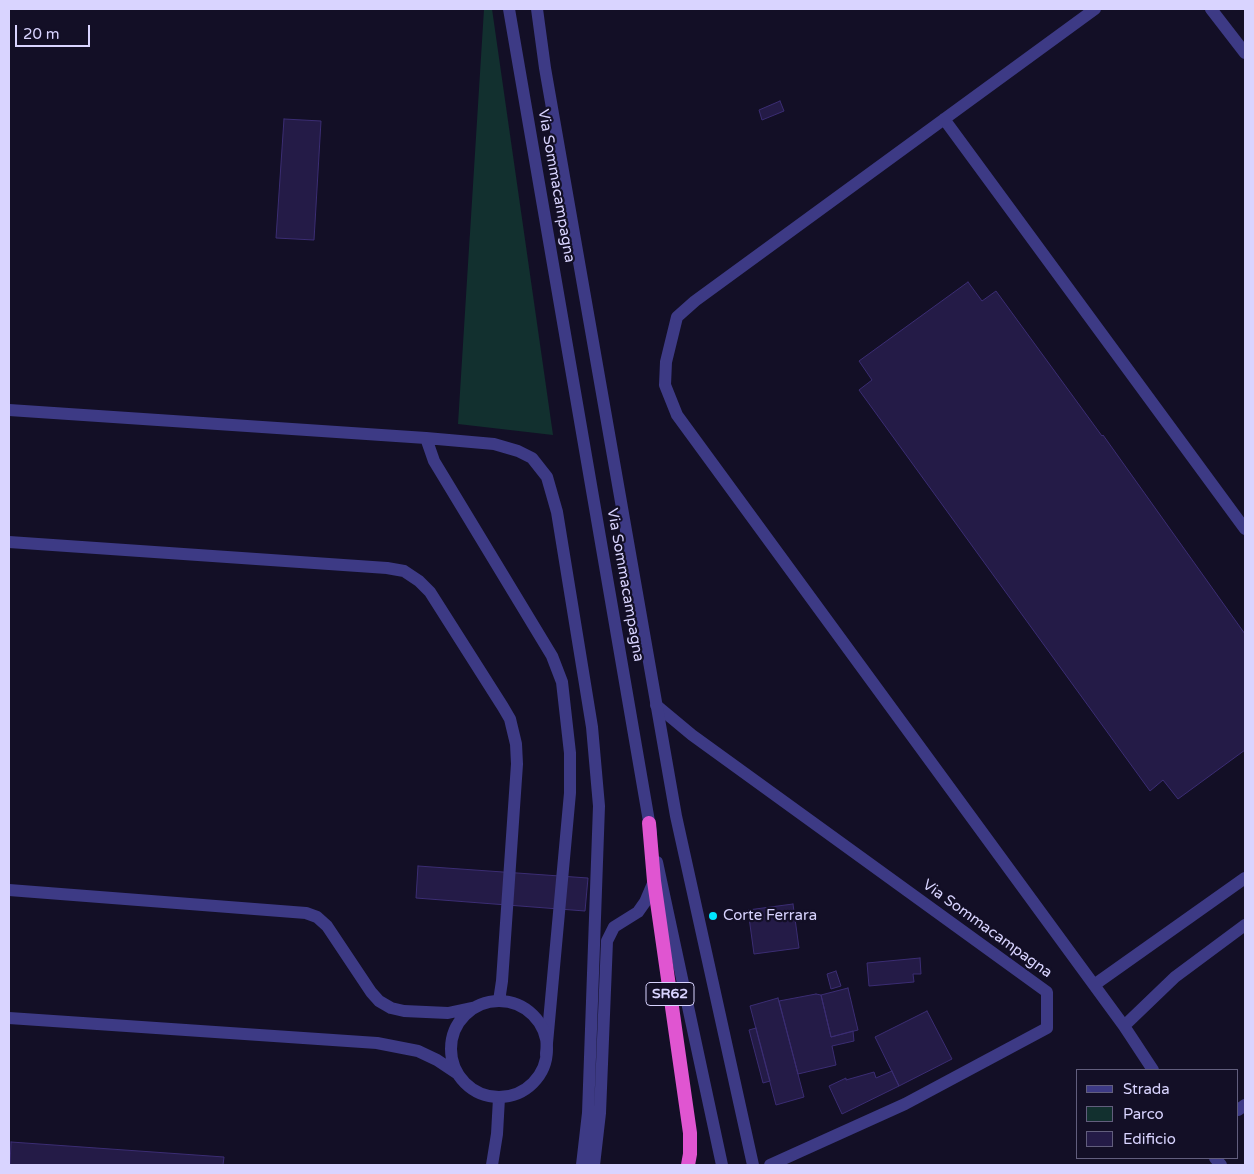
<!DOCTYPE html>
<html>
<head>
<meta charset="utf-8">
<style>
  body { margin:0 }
  #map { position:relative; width:1254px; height:1174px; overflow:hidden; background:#130f26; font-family:"Varela Round",sans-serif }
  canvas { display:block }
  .frame { position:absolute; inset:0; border:10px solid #d9d4ff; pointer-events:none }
  .legend { position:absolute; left:1076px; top:1069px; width:162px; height:90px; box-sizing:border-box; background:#130f26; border:1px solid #625e7d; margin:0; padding:6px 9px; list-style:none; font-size:15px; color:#d9d4ff }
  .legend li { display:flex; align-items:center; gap:10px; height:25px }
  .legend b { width:25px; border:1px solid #625e7d }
  .scale { position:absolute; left:15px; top:25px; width:75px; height:22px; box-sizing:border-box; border:2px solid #d9d4ff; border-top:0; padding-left:6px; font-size:15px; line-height:18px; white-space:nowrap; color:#d9d4ff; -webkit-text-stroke:4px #130f26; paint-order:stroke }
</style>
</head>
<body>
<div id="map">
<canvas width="1254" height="1174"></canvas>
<div class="frame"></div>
<ul class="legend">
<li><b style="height:6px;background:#3d3a85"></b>Strada</li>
<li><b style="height:14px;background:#12302f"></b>Parco</li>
<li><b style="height:14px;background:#241b47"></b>Edificio</li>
</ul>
<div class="scale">20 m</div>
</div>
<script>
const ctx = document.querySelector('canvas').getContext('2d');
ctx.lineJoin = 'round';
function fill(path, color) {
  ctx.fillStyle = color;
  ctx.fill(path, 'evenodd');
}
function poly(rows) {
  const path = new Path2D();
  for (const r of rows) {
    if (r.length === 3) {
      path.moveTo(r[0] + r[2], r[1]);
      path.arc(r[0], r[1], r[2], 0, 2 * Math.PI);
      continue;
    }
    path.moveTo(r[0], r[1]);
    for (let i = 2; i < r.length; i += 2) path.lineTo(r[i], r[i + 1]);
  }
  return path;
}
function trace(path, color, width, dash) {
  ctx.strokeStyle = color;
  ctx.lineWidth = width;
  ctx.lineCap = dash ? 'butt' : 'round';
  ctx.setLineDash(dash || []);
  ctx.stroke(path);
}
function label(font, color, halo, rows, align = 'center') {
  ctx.font = font + ' "Varela Round",sans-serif';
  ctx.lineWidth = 4.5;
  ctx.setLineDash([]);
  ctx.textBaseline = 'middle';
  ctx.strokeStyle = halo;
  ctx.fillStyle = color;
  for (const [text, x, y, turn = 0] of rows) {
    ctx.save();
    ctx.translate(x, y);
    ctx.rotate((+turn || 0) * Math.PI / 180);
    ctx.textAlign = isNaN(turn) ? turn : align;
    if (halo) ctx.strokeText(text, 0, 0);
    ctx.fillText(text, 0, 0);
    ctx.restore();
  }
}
fill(poly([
  [484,9,492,9,553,435,458,424]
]), '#12302f');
const building = poly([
  [780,101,784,111,762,120,759,110,780,101],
  [284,119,321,121,314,240,276,238,284,119],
  [968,282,982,301,996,291,1102,436,1103,435,1245,634,1245,750,1178,799,1163,780,1150,791,859,390,872,380,859,361,968,282],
  [418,866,588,878,585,911,416,898,418,866],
  [793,904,799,948,754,954,748,910,793,904],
  [920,958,921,974,913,974,914,982,869,986,867,963,920,958],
  [836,971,841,986,831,989,827,974,836,971],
  [848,988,858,1030,831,1037,821,995,848,988],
  [816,994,821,995,831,1037,853,1031,854,1041,832,1046,836,1065,798,1074,779,1001,816,994],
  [778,998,804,1097,776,1105,750,1006,778,998],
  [927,1011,952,1059,899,1086,875,1037,927,1011],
  [756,1028,770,1081,763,1083,749,1030,756,1028],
  [892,1071,899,1086,842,1114,829,1086,846,1078,846,1080,874,1072,876,1078,892,1071],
  [11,1142,224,1157,223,1165,10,1165,11,1142]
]);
fill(building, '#241b47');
trace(building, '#3b2d73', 1);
trace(poly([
  [1095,9,695,301,677,317,666,362,665,385,677,415,1124,1026,1153,1070],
  [1211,9,1245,53],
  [944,119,1245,529],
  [9,410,426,438,434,461,552,656,562,682,570,753,570,793,546,1054],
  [426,438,494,444,518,451,532,458,547,477,557,512,592,727,599,806,588,1113,582,1165],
  [1094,985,1245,878],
  [1124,1026,1175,977,1245,925],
  [1238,1110,1245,1105],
  [1215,1158,1221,1165],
  [492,1165,497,1134,499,1098],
  [594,1165,600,1113,607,941,614,927,638,912,645,902,654,881]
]), '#3d3a85', 12);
trace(poly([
  [9,542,387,568,404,571,419,581,430,592,503,707,510,719,516,744,517,764,502,981,499,1001],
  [656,705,692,735,1047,992,1047,1028,905,1104,770,1165],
  [9,890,306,913,317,917,327,926,371,992,379,1001,391,1008,404,1011,448,1013,476,1007],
  [499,1049,48],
  [9,1018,377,1043,418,1051,437,1060,458,1074]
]), '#3d3a85', 12);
trace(poly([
  [509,9,651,833],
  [537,9,545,68,676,816,753,1165],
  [657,862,722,1165]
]), '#3d3a85', 12);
trace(poly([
  [649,823,654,881,690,1133,690,1154,688,1165]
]), '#e055d1', 14);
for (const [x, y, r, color] of [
  [713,916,5,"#00e5ff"]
]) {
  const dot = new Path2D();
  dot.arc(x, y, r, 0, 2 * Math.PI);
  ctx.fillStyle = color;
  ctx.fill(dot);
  trace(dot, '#130f26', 2);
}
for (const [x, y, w] of [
  [670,994,48]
]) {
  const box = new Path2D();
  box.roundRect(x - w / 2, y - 11.5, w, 23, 4);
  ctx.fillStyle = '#130f26';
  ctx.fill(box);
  trace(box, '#d9d4ff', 1);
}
label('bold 14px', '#d9d4ff', null, [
  ["SR62",670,994]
]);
label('15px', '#d9d4ff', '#130f26', [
  ["Via Sommacampagna",556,186,80],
  ["Via Sommacampagna",625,585,80],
  ["Via Sommacampagna",987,929,36]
]);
label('15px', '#d9d4ff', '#130f26', [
  ["Corte Ferrara",723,916]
], 'left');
</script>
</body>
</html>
